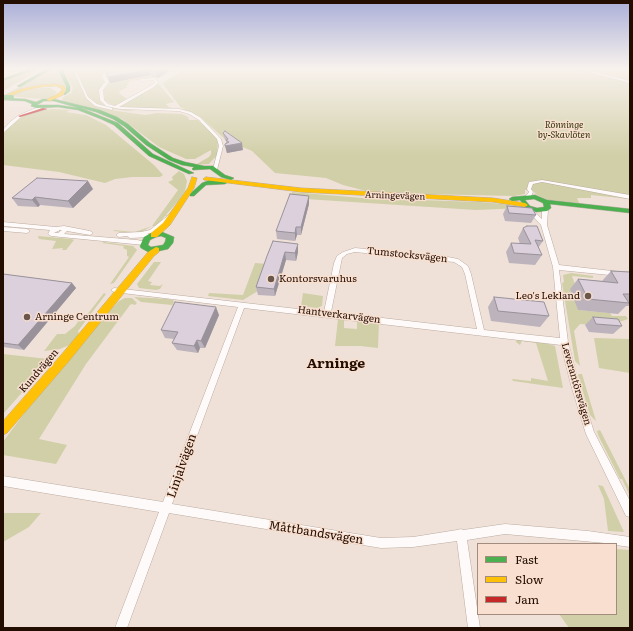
<!DOCTYPE html>
<html>
<head>
<meta charset="utf-8">
<style>
  body { margin:0 }
  #map { position:relative; width:633px; height:631px; overflow:hidden; background:#efe1d8; font-family:Literata,serif }
  canvas { display:block }
  .frame { position:absolute; inset:0; border:4px solid #230d01; pointer-events:none }
  .legend { position:absolute; left:477px; top:543px; width:140px; height:72px; box-sizing:border-box; background:#f8dfcf; border:1px solid #a38b7d; margin:0; padding:5px 7px; list-style:none; font-size:12px; color:#230d01 }
  .legend li { display:flex; align-items:center; gap:8px; height:20px }
  .legend b { width:20px; border:1px solid #a38b7d }
</style>
</head>
<body>
<div id="map">
<canvas width="633" height="631"></canvas>
<div class="frame"></div>
<ul class="legend">
<li><b style="height:5px;background:#4caf50"></b>Fast</li>
<li><b style="height:5px;background:#ffc107"></b>Slow</li>
<li><b style="height:5px;background:#c62828"></b>Jam</li>
</ul>
</div>
<script>
const ctx = document.querySelector('canvas').getContext('2d');
ctx.lineJoin = 'round';
function fill(path, color) {
  ctx.fillStyle = color;
  ctx.fill(path, 'evenodd');
}
function poly(rows) {
  const path = new Path2D();
  for (const r of rows) {
    path.moveTo(r[0], r[1]);
    for (let i = 2; i < r.length; i += 2) path.lineTo(r[i], r[i + 1]);
  }
  return path;
}
function trace(path, color, width, dash) {
  ctx.strokeStyle = color;
  ctx.lineWidth = width;
  ctx.lineCap = dash ? 'butt' : 'round';
  ctx.setLineDash(dash || []);
  ctx.stroke(path);
}
function label(font, color, halo, rows, align = 'center') {
  ctx.font = font + ' Literata,serif';
  ctx.lineWidth = 3;
  ctx.setLineDash([]);
  ctx.textBaseline = 'middle';
  ctx.strokeStyle = halo;
  ctx.fillStyle = color;
  for (const [text, x, y, turn = 0] of rows) {
    ctx.save();
    ctx.translate(x, y);
    ctx.rotate((+turn || 0) * Math.PI / 180);
    ctx.textAlign = isNaN(turn) ? turn : align;
    if (halo) ctx.strokeText(text, 0, 0);
    ctx.fillText(text, 0, 0);
    ctx.restore();
  }
}
fill(poly([
  [38,68,43,68,3,91,3,81],
  [52,68,60,68,66,87,47,85,3,96],
  [64,68,102,68,103,73,101,77,105,80,105,82,100,88,101,102,114,108,137,110,127,111,106,108,98,105,87,98,98,107,117,111,145,115,157,113,182,114,188,117,189,120,198,120,215,136,218,141,217,155,209,164,195,165,209,157,211,154,211,150,195,159,186,159,159,147,122,119,101,110,63,101,62,98,71,93,73,88,66,76],
  [179,68,630,68,630,199,591,195,591,198,577,198,579,203,548,200,537,195,532,190,525,190,525,194,514,196,374,193,343,185,326,178,275,173,252,151,226,140,199,116,181,110,185,108,181,108,162,83,177,74,181,70],
  [154,75,150,79,130,81,126,87,129,87,121,90,119,93,127,99,129,98,117,105,113,105,105,101,103,89,107,83],
  [158,83,174,102,166,104,169,107,171,107,170,108,130,108,120,107],
  [41,88,51,88,57,92,51,98,43,99,8,96,23,91],
  [52,109,71,110,66,112,86,115,106,125,154,165,163,175,160,177,132,177,115,179,105,183,59,172,3,165,3,134,8,128,15,121,24,116,35,112],
  [179,171,184,174,187,181,185,191,179,200,166,215,168,216,165,216,157,226,152,226,143,231,131,233,114,231,113,230,135,232,152,226,178,190,168,182,173,180,172,177],
  [292,192,362,198,479,202,503,204,524,208,476,210,290,198],
  [38,236,71,239,74,240,66,250,62,250,63,248,52,249,56,241,39,239],
  [104,242,133,246,137,250,114,283,110,284,129,257,127,256,127,250,123,248,124,246,102,243],
  [154,262,161,262,148,281,152,282,150,285,160,286,163,284,160,289,156,290,139,288,137,284],
  [255,263,268,264,258,291,243,300,208,296,209,293,243,295],
  [571,273,593,276,593,278,572,276,576,287,578,310,610,313,612,316,626,316,628,319,608,326,580,324,574,331,580,366,575,361,562,283,564,282,563,275],
  [104,293,106,294,78,331,79,335,72,344,60,349,44,351,57,334,65,334,75,326,82,316,86,316],
  [303,293,323,296,322,306,317,308,301,306],
  [134,297,167,299,173,300,174,302,171,308,172,305,141,302],
  [125,298,132,298,137,303,135,305,132,304,130,305,86,364,39,439,67,445,56,464,3,455,3,442,45,385,112,308,119,301],
  [341,318,344,319,344,328,357,329,357,319,379,321,378,348,360,346,335,346,338,319],
  [594,338,630,339,630,373,599,368],
  [517,339,542,342,555,346,563,388,513,381,512,379,531,381,531,378,548,381,536,343,522,341,520,345,516,342],
  [3,354,48,359,49,362,3,414],
  [579,374,582,374,596,421,590,415,578,375],
  [600,430,630,489,630,496,622,479,620,479,598,435,597,431],
  [598,485,603,486,624,532,608,531,604,499],
  [3,513,41,513,29,527,3,542],
  [616,549,630,550,630,628,569,628,559,614,616,614]
]), '#d1cfa8');
trace(poly([
  [395,75,404,68]
]), '#eda7bf', 1);
const street = poly([
  [77,68,80,68,77,73,88,97,97,104,112,108,112,110,95,106,86,98,75,73,77,68],
  [105,68,107,68,106,77,109,82,103,90,104,100,108,104,115,106,152,85,155,82,153,80,141,81,140,79,154,78,159,82,154,87,119,107,179,109,191,112,201,118,221,139,223,146,217,170,213,169,219,146,217,139,199,120,189,114,179,111,120,109,106,106,100,100,99,90,105,82,102,77,105,68],
  [574,68,579,68,630,81,630,83,574,68],
  [41,106,44,107,21,117,3,133,3,130,10,122,19,115,41,106],
  [542,180,630,195,630,199,542,182,533,184,531,189,533,192,530,198,526,198,525,197,529,192,527,189,529,182,542,180],
  [529,207,531,208,542,219,542,210,545,208,548,210,547,225,559,265,630,273,630,277,559,270,568,342,579,385,594,432,630,501,630,517,626,516,586,434,571,385,561,345,244,308,172,504,381,538,413,537,457,530,461,529,463,530,505,524,588,531,630,537,630,547,616,545,616,544,505,534,467,540,480,628,468,628,457,541,413,547,381,548,169,513,127,628,115,628,159,512,3,486,3,476,163,502,238,307,114,292,111,290,114,288,324,312,334,263,337,256,343,252,355,248,443,256,458,259,468,266,471,274,484,330,560,338,553,267,541,225,526,209,529,207],
  [355,252,454,262,462,267,465,274,477,329,331,312,342,258,347,254,355,252],
  [170,214,172,215,172,217,154,232,147,234,152,235,152,237,130,238,127,236,119,237,116,235,119,233,141,232,150,230,170,214],
  [3,222,56,227,64,226,90,231,93,233,90,235,67,231,64,234,137,240,146,242,147,243,144,245,51,236,48,234,50,230,3,226,3,222],
  [60,230,62,230,58,233,54,233,60,230],
  [3,227,27,229,30,231,27,233,3,231,3,227]
]);
const fast = poly([
  [32,68,38,68,3,81,3,79,32,68],
  [48,68,53,68,20,87,17,86,48,68],
  [60,68,64,68,64,73,70,86,70,91,65,95,63,94,66,91,66,86,60,73,60,68],
  [3,98,25,99,36,102,43,99,54,99,100,110,117,117,128,124,150,143,173,158,185,162,204,166,213,166,225,175,234,178,231,180,221,177,210,169,193,170,192,169,194,167,182,165,169,160,146,145,124,126,113,119,96,112,81,108,118,123,153,154,194,173,189,174,149,156,114,125,101,119,78,110,58,107,37,108,31,106,32,104,25,101,3,100,3,98],
  [44,101,54,101,79,108,58,105,37,105,44,101],
  [210,180,225,180,228,182,225,184,206,185,194,196,190,196,190,194,202,183,210,180],
  [535,195,547,200,630,209,630,213,550,204,551,208,547,211,536,212,526,208,520,200,512,201,509,199,512,197,535,195],
  [534,199,543,203,544,207,537,208,530,206,525,200,534,199],
  [162,232,174,237,173,243,168,249,150,253,141,248,140,246,144,237,151,233,162,232],
  [161,236,166,238,165,242,163,245,151,247,148,245,150,240,156,237,161,236]
]);
const slow = poly([
  [56,84,64,86,66,90,63,95,50,101,46,100,59,93,62,90,61,88,56,86,41,87,23,91,3,99,3,96,21,89,41,85,56,84],
  [192,177,197,178,194,188,170,225,157,237,151,237,151,233,163,223,188,188,192,177],
  [206,177,301,188,493,198,525,203,528,205,525,207,493,202,301,192,204,180,203,179,206,177],
  [156,247,159,248,159,252,154,256,69,361,7,433,3,435,3,421,61,355,148,252,156,247]
]);
const jam = poly([
  [43,108,47,109,20,117,18,116,43,108]
]);
trace(street, '#bcaba0', 1);
trace(fast, '#bcaba0', 1);
trace(slow, '#bcaba0', 1);
trace(jam, '#bcaba0', 1);
fill(street, '#fdfaf9');
fill(fast, '#4caf50');
fill(slow, '#ffc107');
fill(jam, '#c62828');
const fastBridge = poly([
  [3,97,12,97]
]);
trace(fastBridge, '#bcaba0', 4.5, []);
trace(fastBridge, '#4caf50', 4);
fill(poly([
  [105,68,168,72,158,78,152,77,151,75,110,83,105,71],
  [223,133,243,150,227,153,225,144,226,143,226,141,225,140],
  [93,189,73,208,40,205,38,207,18,206,12,198],
  [309,204,301,235,297,235,295,241,277,239,276,231],
  [507,206,536,215,531,223,505,221,503,214],
  [523,228,543,241,538,248,542,255,535,265,509,263,506,252,511,243,520,244,518,238],
  [273,241,298,252,296,261,286,260,275,296,258,295,256,287],
  [611,271,630,272,630,306,626,306,618,314,578,310,570,289,578,279,602,281],
  [3,274,72,283,76,288,24,350,3,347],
  [494,297,549,316,540,327,491,321,488,307],
  [219,315,205,348,200,348,198,353,177,350,172,343,174,339,165,338,161,330],
  [593,317,622,326,613,334,589,332,585,325]
]), '#bcb3bd');
fill(poly([
  [159,68,167,68,168,72,158,78,156,72],
  [152,69,150,71,151,75,110,83,108,77],
  [242,143,243,150,227,153,225,146],
  [88,181,93,189,73,208,68,201],
  [309,196,309,204,301,235,301,227],
  [35,197,40,205,38,207,32,200],
  [296,227,297,235,295,241,295,233],
  [298,244,298,252,296,261,295,253],
  [285,252,286,260,275,296,274,289],
  [72,283,76,288,24,350,18,345],
  [216,307,219,315,205,348,201,341],
  [197,340,200,348,198,353,194,346]
]), '#99929a');
const building = poly([
  [105,68,162,68,156,72,150,71,152,69,108,77,105,71,105,68],
  [225,131,242,143,225,146,225,144,229,142,226,140,228,139,223,133,225,131],
  [37,178,88,181,68,201,35,197,32,200,12,198,37,178],
  [290,194,309,196,301,227,296,227,295,233,276,231,290,194],
  [507,206,532,208,536,215,509,213,507,206],
  [527,226,537,226,543,241,535,240,542,255,514,253,511,243,531,244,523,228,527,226],
  [273,241,298,244,295,253,285,252,274,289,256,287,267,256,273,241],
  [611,271,630,272,630,294,623,294,629,303,588,299,578,279,618,283,611,271],
  [3,274,72,283,18,345,3,343,3,274],
  [494,297,544,302,549,316,498,311,494,297],
  [175,302,216,307,201,341,197,340,194,346,172,343,178,332,161,330,175,302],
  [593,317,618,319,622,326,596,324,593,317]
]);
fill(building, '#dbd0dc');
trace(building, '#99929a', 1);
const sky = ctx.createLinearGradient(0, 0, 0, 156);
sky.addColorStop(0, '#aaafd8');
sky.addColorStop(0.44, '#f8f2ed');
sky.addColorStop(1, '#f8f2ed00');
ctx.fillStyle = sky;
ctx.fillRect(0, 0, 633, 156);
for (const [x, y, r, color] of [
  [271,279,4,"#6a574c"],
  [588,296,4,"#6a574c"],
  [27,317,4,"#6a574c"]
]) {
  const dot = new Path2D();
  dot.arc(x, y, r, 0, 2 * Math.PI);
  ctx.fillStyle = color;
  ctx.fill(dot);
  trace(dot, '#f8dfcf', 1.5);
}
label('italic 9px', '#31350c', '#f8dfcf', [
  ["Rönninge",564,125],
  ["by-Skavlöten",564,135]
]);
label('9px', '#230d01', '#f8dfcf', [
  ["Arningevägen",395,196,2]
]);
label('10px', '#230d01', '#f8dfcf', [
  ["Tumstocksvägen",407,255,6],
  ["Hantverkarvägen",339,315,7],
  ["Kundvägen",39,371,-49],
  ["Leverantörsvägen",576,384,74]
]);
label('10px', '#230d01', '#f8dfcf', [
  ["Kontorsvaruhus",279,279],
  ["Leo's Lekland",580,296,"right"],
  ["Arninge Centrum",35,317]
], 'left');
label('12px', '#230d01', '#f8dfcf', [
  ["Linjalvägen",182,466,-71],
  ["Måttbandsvägen",316,533,9]
]);
label('bold 14px', '#230d01', '#f8dfcf', [
  ["Arninge",336,364]
]);
</script>
</body>
</html>
